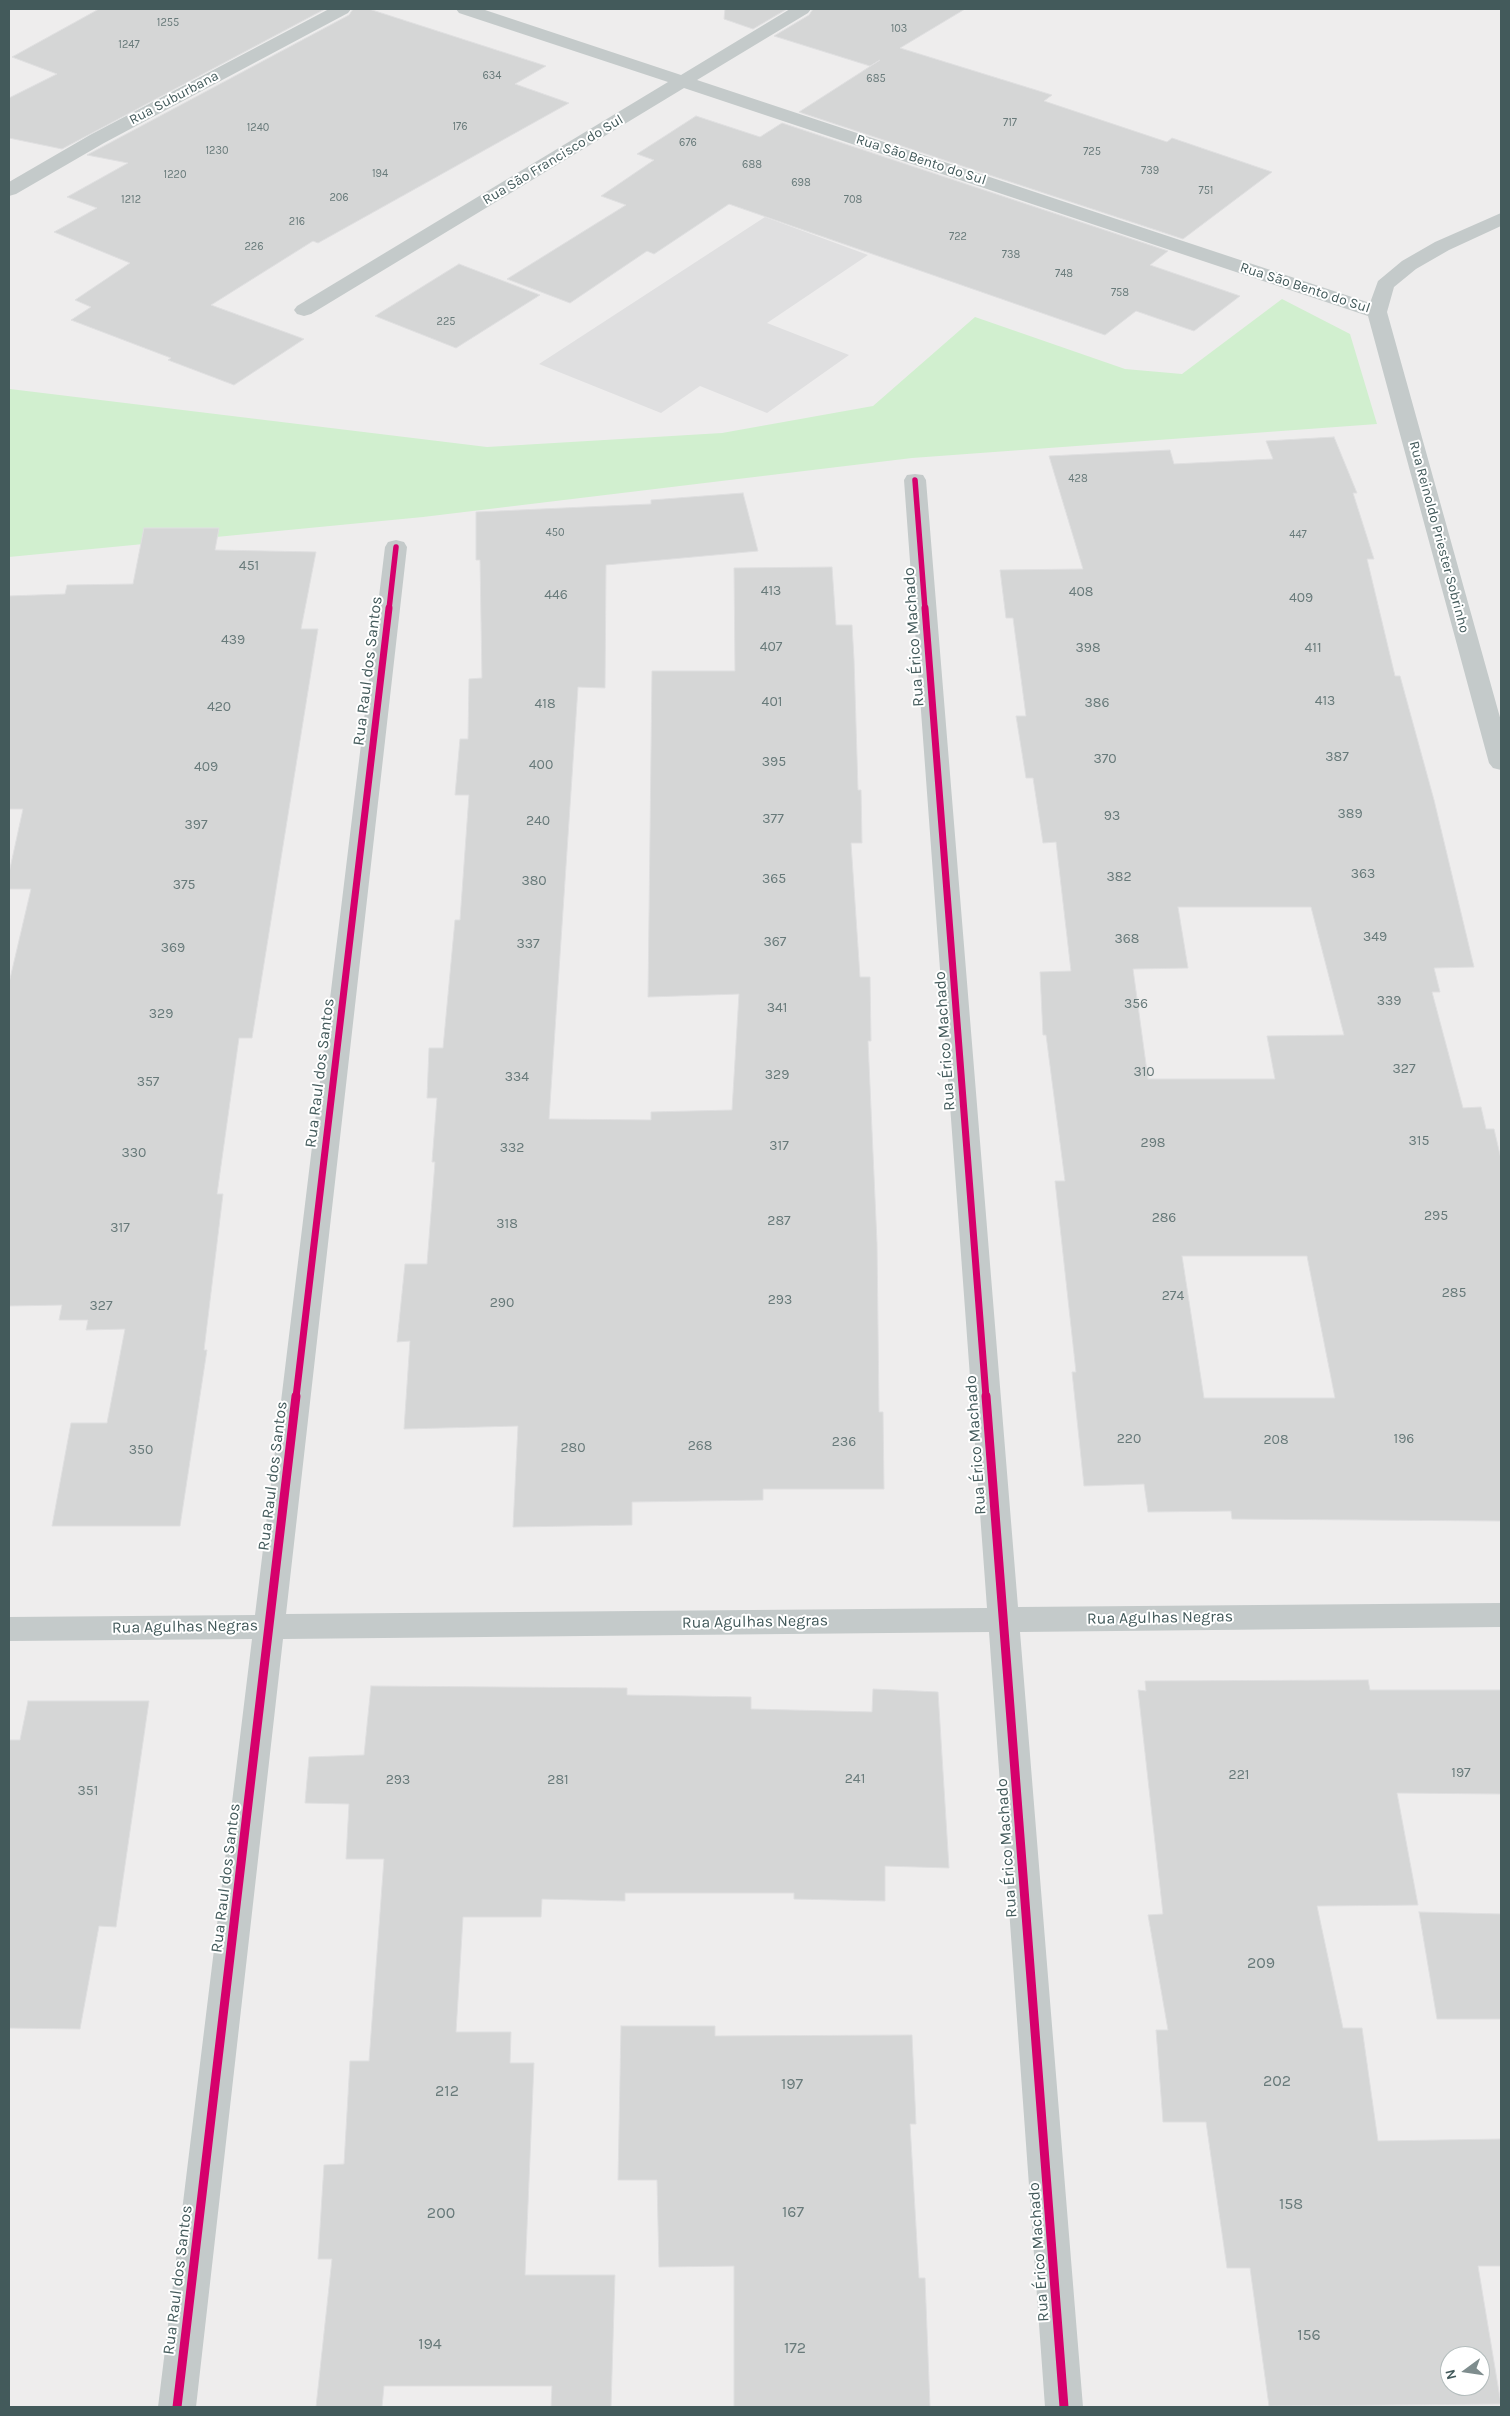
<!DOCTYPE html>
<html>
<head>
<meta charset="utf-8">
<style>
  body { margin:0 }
  #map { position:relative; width:1510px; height:2416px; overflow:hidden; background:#eeeded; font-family:Karla,sans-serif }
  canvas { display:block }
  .frame { position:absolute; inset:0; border:10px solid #435a5b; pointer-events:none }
  .north { position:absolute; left:1440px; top:2346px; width:50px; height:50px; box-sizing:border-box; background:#fff; border:1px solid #b4bdbd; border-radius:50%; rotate:256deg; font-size:14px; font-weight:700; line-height:20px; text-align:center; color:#435a5b }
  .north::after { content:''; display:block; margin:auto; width:18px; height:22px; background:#7f8d8e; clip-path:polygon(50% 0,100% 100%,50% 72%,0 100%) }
</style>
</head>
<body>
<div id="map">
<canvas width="1510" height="2416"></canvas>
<div class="frame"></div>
<div class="north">N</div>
</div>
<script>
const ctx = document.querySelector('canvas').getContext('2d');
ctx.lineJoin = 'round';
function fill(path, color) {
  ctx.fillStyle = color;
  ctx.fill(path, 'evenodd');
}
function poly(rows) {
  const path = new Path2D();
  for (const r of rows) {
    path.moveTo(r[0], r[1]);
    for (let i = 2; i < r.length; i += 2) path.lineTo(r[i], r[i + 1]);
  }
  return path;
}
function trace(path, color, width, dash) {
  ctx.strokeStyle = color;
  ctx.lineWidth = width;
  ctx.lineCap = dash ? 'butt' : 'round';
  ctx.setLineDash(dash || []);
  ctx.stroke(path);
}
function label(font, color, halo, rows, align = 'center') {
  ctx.font = font + ' Karla,sans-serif';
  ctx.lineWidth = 4;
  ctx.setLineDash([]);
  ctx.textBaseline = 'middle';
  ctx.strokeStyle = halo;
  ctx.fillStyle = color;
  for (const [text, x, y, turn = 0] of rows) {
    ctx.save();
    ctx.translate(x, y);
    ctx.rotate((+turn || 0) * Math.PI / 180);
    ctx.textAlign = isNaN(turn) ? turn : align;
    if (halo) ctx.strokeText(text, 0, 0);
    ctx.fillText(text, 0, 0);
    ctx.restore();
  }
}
fill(poly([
  [765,217,868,255,767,323,849,355,767,413,700,386,661,413,539,364]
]), '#dfdfe0');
fill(poly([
  [1282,299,1350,334,1377,424,912,458,423,517,9,557,10,389,487,447,722,433,873,406,975,317,1125,369,1182,374]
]), '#d1efcf');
const building = poly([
  [99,9,325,9,62,149,9,138,9,98,57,74,12,57,99,9],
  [353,9,369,9,546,66,515,84,569,103,318,243,313,241,211,305,304,339,234,385,168,360,171,358,71,320,91,307,75,300,130,263,54,232,97,208,67,197,128,163,87,155,349,15,353,9],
  [725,9,787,9,753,29,724,19,725,9],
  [813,9,965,9,900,48,1052,95,1044,101,1167,142,1172,138,1272,172,1183,239,799,112,880,60,870,66,774,36,809,15,813,9],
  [696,116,760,137,782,123,1168,251,1150,265,1240,296,1194,331,1136,311,1105,335,729,204,654,254,647,251,570,303,507,279,626,205,601,196,654,160,637,154,696,116],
  [459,264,540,295,456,348,375,316,459,264],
  [1334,437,1357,493,1353,493,1374,559,1367,559,1395,676,1400,676,1434,800,1474,967,1434,968,1440,992,1432,992,1463,1108,1481,1107,1486,1129,1494,1129,1501,1159,1501,1521,1232,1519,1231,1511,1148,1512,1144,1484,1084,1486,1072,1372,1076,1372,1055,1181,1065,1181,1046,1035,1043,1035,1040,972,1071,971,1056,842,1043,843,1033,778,1026,778,1016,716,1026,716,1013,618,1006,618,1000,570,1083,569,1049,456,1170,450,1174,464,1273,459,1266,441,1334,437],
  [1178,907,1311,907,1344,1035,1267,1036,1275,1079,1148,1079,1133,969,1188,968,1178,907],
  [1182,1256,1307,1256,1335,1398,1204,1398,1182,1256],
  [743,493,758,551,606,565,605,688,578,687,549,1119,651,1120,651,1112,732,1110,739,994,648,997,652,671,735,671,734,568,832,567,836,625,852,625,854,659,858,790,861,790,862,843,851,843,860,977,870,977,871,1041,868,1041,877,1243,879,1412,883,1412,884,1489,763,1489,763,1500,632,1502,632,1525,513,1527,518,1426,404,1429,410,1341,397,1342,405,1264,427,1264,435,1162,432,1162,437,1098,427,1098,429,1048,443,1048,455,920,460,920,469,795,455,795,460,739,468,739,469,679,482,678,480,560,476,560,476,512,651,504,651,500,743,493],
  [144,528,219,528,215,550,316,552,301,629,318,629,252,1038,239,1038,217,1194,223,1194,204,1350,207,1350,180,1526,52,1526,71,1423,107,1423,125,1329,86,1330,88,1320,59,1320,62,1305,9,1306,9,983,31,889,9,889,9,873,23,809,9,809,9,596,65,594,67,585,133,584,144,528],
  [1368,1680,1370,1690,1501,1690,1501,1794,1397,1793,1418,1905,1317,1906,1343,2028,1362,2028,1378,2141,1501,2139,1501,2266,1478,2266,1501,2404,1269,2406,1250,2268,1227,2268,1206,2122,1163,2122,1156,2030,1168,2030,1148,1915,1163,1914,1138,1690,1146,1691,1145,1681,1368,1680],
  [1450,2356,1480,2356,1480,2386,1450,2386,1450,2356],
  [371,1686,627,1688,627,1695,751,1697,751,1709,872,1712,873,1689,938,1692,949,1868,885,1866,885,1901,794,1899,794,1893,625,1893,625,1901,542,1899,541,1917,463,1917,456,2032,511,2032,510,2063,534,2063,525,2275,615,2275,611,2407,551,2407,552,2386,384,2386,382,2407,316,2407,332,2259,318,2259,324,2165,344,2164,350,2061,369,2061,384,1859,346,1859,349,1804,305,1803,309,1757,364,1755,371,1686],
  [28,1701,149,1701,116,1927,99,1926,80,2029,9,2028,9,1740,20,1740,28,1701],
  [1419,1912,1501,1914,1501,2019,1437,2019,1419,1912],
  [621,2026,715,2026,715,2036,912,2035,916,2124,910,2124,919,2278,925,2278,930,2407,734,2407,734,2266,659,2267,657,2180,618,2180,621,2026]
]);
fill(building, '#d5d6d6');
trace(building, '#dfdfe0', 1);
fill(poly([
  [329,9,351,9,348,13,104,143,16,194,9,196,9,182,90,135,329,9],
  [456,9,482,9,681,75,790,9,811,9,808,13,697,80,1370,303,1378,281,1402,261,1435,242,1501,213,1501,226,1449,250,1416,269,1394,287,1387,312,1501,721,1501,770,1493,768,1489,763,1368,316,684,88,311,314,304,316,297,314,294,310,297,306,668,82,459,13,456,9],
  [915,474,923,475,926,480,1018,1607,1501,1603,1501,1627,1020,1632,1083,2407,1045,2407,989,1632,283,1639,196,2407,158,2407,252,1639,9,1641,9,1617,255,1615,385,547,388,542,396,540,404,542,407,547,286,1614,987,1608,904,480,907,475,915,474]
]), '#c4caca');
trace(poly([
  [915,480,925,609],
  [389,609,396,547]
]), '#d6006c', 5.5);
trace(poly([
  [925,608,986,1397],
  [296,1397,389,608]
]), '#d6006c', 7);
trace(poly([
  [986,1396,1064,2407],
  [177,2407,296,1396]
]), '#d6006c', 9);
label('11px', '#687a7a', null, [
  ["1255",168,23],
  ["103",899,29],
  ["1247",129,45],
  ["634",492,76],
  ["685",876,79],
  ["717",1010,123],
  ["176",460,127],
  ["1240",258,128],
  ["676",688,143],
  ["1230",217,151],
  ["725",1092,152],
  ["688",752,165],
  ["739",1150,171],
  ["194",380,174],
  ["1220",175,175],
  ["698",801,183],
  ["751",1206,191],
  ["206",339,198],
  ["1212",131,200],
  ["708",853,200],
  ["216",297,222],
  ["722",958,237],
  ["226",254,247],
  ["738",1011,255],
  ["748",1064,274],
  ["758",1120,293],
  ["225",446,322],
  ["428",1078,479],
  ["450",555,533],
  ["447",1298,535]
]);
label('14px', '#435a5b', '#fff', [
  ["Rua Suburbana",174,98,-28],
  ["Rua São Francisco do Sul",553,160,-31],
  ["Rua São Bento do Sul",921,160,18],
  ["Rua São Bento do Sul",1305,288,18],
  ["Rua Reinoldo Priester Sobrinho",1439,537,75]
]);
label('14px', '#687a7a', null, [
  ["451",249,566],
  ["413",771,591],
  ["408",1081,592],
  ["446",556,595],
  ["409",1301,598],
  ["439",233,640],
  ["407",771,647],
  ["398",1088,648],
  ["411",1313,648],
  ["413",1325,701],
  ["401",772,702],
  ["386",1097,703],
  ["418",545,704],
  ["420",219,707],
  ["387",1337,757],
  ["370",1105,759],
  ["395",774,762],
  ["400",541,765],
  ["409",206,767],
  ["389",1350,814],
  ["93",1112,816],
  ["377",773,819],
  ["240",538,821],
  ["397",196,825],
  ["363",1363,874],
  ["382",1119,877],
  ["365",774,879],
  ["380",534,881],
  ["375",184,885],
  ["349",1375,937],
  ["368",1127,939],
  ["367",775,942],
  ["337",528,944],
  ["369",173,948],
  ["339",1389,1001],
  ["356",1136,1004],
  ["341",777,1008],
  ["329",161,1014],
  ["327",1404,1069],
  ["310",1144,1072],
  ["329",777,1075],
  ["334",517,1077],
  ["357",148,1082],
  ["315",1419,1141],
  ["298",1153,1143],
  ["317",779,1146],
  ["332",512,1148],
  ["330",134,1153],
  ["295",1436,1216],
  ["286",1164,1218],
  ["287",779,1221],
  ["318",507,1224],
  ["317",120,1228],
  ["285",1454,1293],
  ["274",1173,1296],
  ["293",780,1300],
  ["290",502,1303],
  ["327",101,1306],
  ["220",1129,1439],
  ["196",1404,1439],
  ["208",1276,1440],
  ["236",844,1442],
  ["268",700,1446],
  ["280",573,1448],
  ["350",141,1450],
  ["197",1461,1773],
  ["221",1239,1775],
  ["241",855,1779],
  ["293",398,1780],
  ["281",558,1780],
  ["351",88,1791]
]);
label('16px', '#435a5b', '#fff', [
  ["Rua Érico Machado",914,637,-94],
  ["Rua Raul dos Santos",368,671,-83],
  ["Rua Érico Machado",945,1041,-94],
  ["Rua Raul dos Santos",320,1073,-83],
  ["Rua Érico Machado",976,1445,-94],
  ["Rua Raul dos Santos",273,1476,-83],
  ["Rua Agulhas Negras",1160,1618,-1],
  ["Rua Agulhas Negras",755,1622,-1],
  ["Rua Agulhas Negras",185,1627,-1],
  ["Rua Érico Machado",1007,1848,-94],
  ["Rua Raul dos Santos",226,1878,-83],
  ["Rua Érico Machado",1039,2252,-94],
  ["Rua Raul dos Santos",178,2280,-83]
]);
label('16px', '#687a7a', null, [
  ["209",1261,1963],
  ["202",1277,2081],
  ["197",792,2084],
  ["212",447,2091],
  ["158",1291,2204],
  ["167",793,2212],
  ["200",441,2213],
  ["156",1309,2335],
  ["194",430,2344],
  ["172",795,2348]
]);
</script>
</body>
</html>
